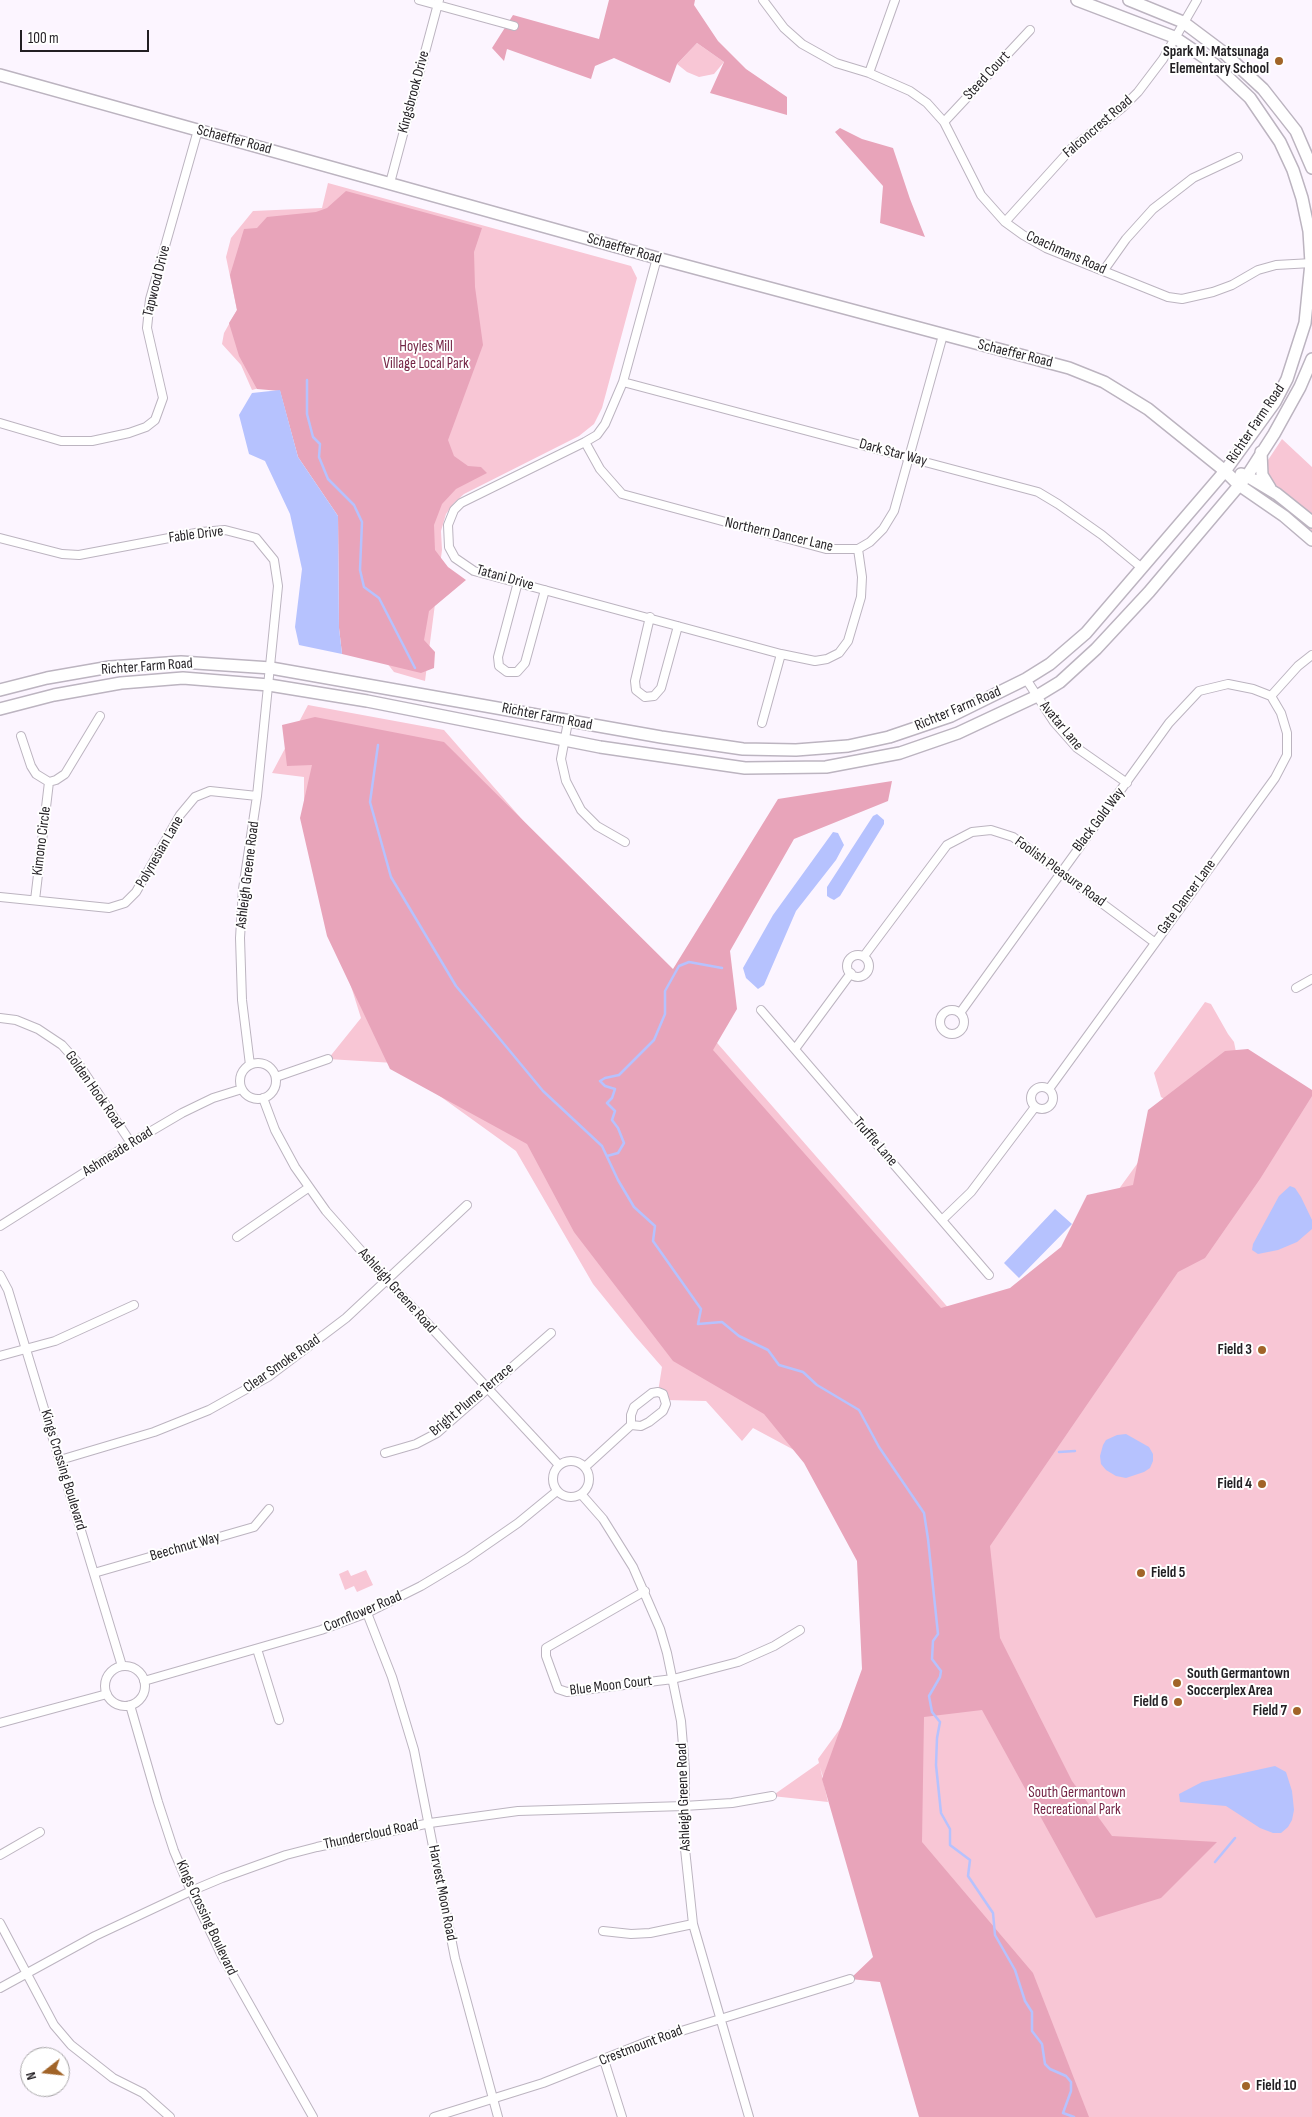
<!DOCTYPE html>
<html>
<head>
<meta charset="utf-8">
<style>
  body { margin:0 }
  #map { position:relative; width:1312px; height:2117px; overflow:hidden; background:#fcf5ff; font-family:"Sofia Sans Condensed",sans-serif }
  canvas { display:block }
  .north { position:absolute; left:20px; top:2047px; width:50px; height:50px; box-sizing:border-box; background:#fff; border:1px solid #a7a5a7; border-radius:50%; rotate:254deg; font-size:14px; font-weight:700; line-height:20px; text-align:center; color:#221f23 }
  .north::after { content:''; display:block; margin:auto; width:18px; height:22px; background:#a16428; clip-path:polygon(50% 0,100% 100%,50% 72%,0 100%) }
  .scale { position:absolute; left:20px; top:30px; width:129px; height:22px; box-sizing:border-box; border:2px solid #221f23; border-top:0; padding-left:6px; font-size:15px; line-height:18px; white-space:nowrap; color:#221f23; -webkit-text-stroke:4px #fff; paint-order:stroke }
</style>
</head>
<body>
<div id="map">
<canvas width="1312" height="2117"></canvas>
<div class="north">N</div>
<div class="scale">100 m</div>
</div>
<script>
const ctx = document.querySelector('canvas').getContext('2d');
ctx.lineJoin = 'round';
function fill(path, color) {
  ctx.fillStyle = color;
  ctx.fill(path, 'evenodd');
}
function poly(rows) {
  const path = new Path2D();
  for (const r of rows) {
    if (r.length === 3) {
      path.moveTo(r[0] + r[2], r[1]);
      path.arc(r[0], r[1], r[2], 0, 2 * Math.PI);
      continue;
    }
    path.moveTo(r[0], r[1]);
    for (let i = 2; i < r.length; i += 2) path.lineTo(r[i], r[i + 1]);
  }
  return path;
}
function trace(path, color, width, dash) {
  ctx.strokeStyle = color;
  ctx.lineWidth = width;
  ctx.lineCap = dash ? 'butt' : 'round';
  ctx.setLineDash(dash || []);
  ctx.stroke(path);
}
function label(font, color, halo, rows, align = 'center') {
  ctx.font = font + ' "Sofia Sans Condensed",sans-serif';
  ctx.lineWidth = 4;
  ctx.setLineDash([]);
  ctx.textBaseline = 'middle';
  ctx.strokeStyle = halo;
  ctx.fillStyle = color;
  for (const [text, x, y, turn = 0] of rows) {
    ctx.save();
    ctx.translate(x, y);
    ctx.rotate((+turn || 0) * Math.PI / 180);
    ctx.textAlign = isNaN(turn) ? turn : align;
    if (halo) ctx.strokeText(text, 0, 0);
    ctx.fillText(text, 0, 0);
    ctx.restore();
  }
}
fill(poly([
  [697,43,724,62,714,74,699,77,687,72,677,64],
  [328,183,631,266,637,278,602,408,594,424,579,436,464,494,454,503,446,514,441,531,442,550,425,681,394,672,356,624,345,511,290,395,274,384,252,390,241,365,222,344,224,333,237,310,226,257,231,238,253,211,322,208],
  [1282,439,1312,467,1312,531,1298,518,1260,472],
  [308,705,444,730,972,1335,1098,1218,1173,1114,1312,1094,1312,2117,923,2117,820,1767,828,1802,772,1796,819,1763,818,1759,874,1682,867,1561,809,1458,753,1428,742,1441,706,1401,666,1400,658,1392,662,1367,635,1336,593,1284,516,1151,394,1063,328,1059,361,1018,324,900,304,801,304,777,272,773],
  [1205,1002,1211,1004,1228,1034,1234,1042,1238,1062,1176,1106,1161,1097,1154,1073],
  [348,1570,351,1576,366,1570,373,1585,357,1592,354,1586,345,1590,339,1574]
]), '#f8c6d5');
fill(poly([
  [609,0,695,0,694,5,718,41,746,69,787,97,787,115,710,93,724,62,697,43,677,64,670,83,614,58,595,66,591,79,507,49,504,61,492,48,513,15,599,39],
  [840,128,862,139,893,148,910,199,925,237,880,223,883,186,835,132],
  [346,191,482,228,474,252,475,287,483,345,448,440,454,456,468,466,481,467,487,473,456,489,442,504,434,525,435,550,448,567,466,580,429,611,424,640,435,652,434,668,421,673,342,654,339,628,338,516,298,457,280,391,257,389,239,356,229,323,237,310,230,275,244,229,257,228,267,217,316,212,327,208],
  [315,717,444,742,673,969,778,799,892,781,888,801,794,839,730,951,737,1009,713,1050,941,1308,1010,1288,1061,1247,1087,1195,1133,1185,1148,1110,1225,1051,1248,1049,1312,1090,1312,1096,1260,1179,1205,1258,1178,1272,990,1546,1000,1638,1072,1781,1112,1836,1217,1842,1161,1898,1096,1918,982,1710,924,1717,922,1842,1033,1973,1089,2117,919,2117,880,1982,850,1979,873,1957,822,1779,862,1669,857,1561,804,1463,764,1414,673,1361,574,1232,527,1144,390,1069,327,936,300,818,312,765,287,766,282,725]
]), '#e8a4ba');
fill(poly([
  [280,390,298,457,338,516,339,628,342,654,299,645,295,627,302,569,290,514,265,461,249,454,239,415,252,393],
  [877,814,884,820,884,824,840,896,834,900,830,898,827,896,827,887,873,816],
  [833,832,838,833,844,845,836,860,796,911,764,985,758,989,746,978,743,968,773,915],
  [1290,1186,1295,1188,1301,1197,1312,1220,1312,1229,1297,1242,1278,1250,1258,1254,1252,1250,1253,1244,1279,1196],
  [1055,1209,1072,1224,1019,1278,1004,1263],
  [1126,1434,1149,1447,1153,1454,1153,1461,1150,1468,1144,1472,1126,1478,1116,1476,1106,1470,1101,1464,1100,1456,1103,1445,1106,1440,1117,1435],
  [1275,1766,1286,1772,1292,1791,1294,1810,1292,1820,1288,1827,1281,1833,1273,1833,1260,1828,1226,1806,1180,1802,1179,1794,1202,1782]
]), '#b6c2fe');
trace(poly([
  [307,380,307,414,313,437,320,444,319,457,328,479,354,505,362,522,360,570,364,587,379,598,415,668],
  [378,745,370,802,391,877,456,986,543,1091,602,1146,618,1180,634,1207,655,1226,653,1241,701,1309,698,1324,722,1322,739,1336,768,1350,779,1365,803,1372,817,1385,859,1410,879,1447,924,1513,928,1539,938,1634,933,1641,932,1659,941,1671,940,1677,929,1696,932,1712,940,1722,937,1738,936,1765,941,1813,950,1829,950,1845,970,1860,968,1876,993,1913,995,1935,1015,1970,1025,2001,1032,2012,1032,2031,1042,2044,1045,2064,1050,2069,1066,2076,1071,2082,1071,2091,1063,2113,1074,2117],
  [607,1156,618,1153,624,1143,618,1128,612,1120,615,1111,607,1103,612,1098,615,1089,605,1086,600,1081,605,1078,619,1075,654,1040,665,1014,665,991,679,966,689,962,722,968],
  [1059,1452,1075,1451],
  [1215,1862,1235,1838]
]), '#b6c2fe', 2.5);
const street = poly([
  [419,0,514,26],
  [763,0,784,28,802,44,836,63,869,73,910,91,927,103,944,122,981,195,1005,222,1023,235,1046,248,1168,297,1182,299,1213,292,1232,285,1258,270,1276,265,1312,263],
  [869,73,895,0],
  [944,122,1030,30],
  [390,183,439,0],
  [1005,222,1071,149,1123,107,1138,92,1163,59,1197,0],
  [657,258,623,382,605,424,597,435,585,442,461,503,454,510,448,525,449,547,455,558,474,571,781,654,815,661,827,659,839,653,848,641,861,597,862,577,858,549],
  [1104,270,1126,239,1153,209,1193,178,1238,157],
  [623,382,1038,492,1058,504,1102,535,1142,568],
  [0,423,61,441,92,441,129,433,146,427,155,420,163,398,147,328,150,299,198,130],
  [585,442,600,469,622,494,826,549,858,549,870,542,883,529,894,511,943,335],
  [0,538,62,554,79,555,201,532,225,530,256,538,274,560,278,586,257,796,243,889,240,938,242,1000,250,1065],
  [518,582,498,657,499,666,507,672,517,672,525,663,545,590],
  [650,617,635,681,636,690,645,697,654,696,661,688,678,626],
  [1026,679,1054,722,1077,748,1127,783],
  [1271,696,1298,666,1312,655],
  [568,722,561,759,566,781,581,810,597,826,625,842],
  [762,723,781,654],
  [21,736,31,766,36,774,49,782],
  [0,897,109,908,125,903,136,892,180,815,195,797,210,791,257,796],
  [35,900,49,782,56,780,65,774,100,716],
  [858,966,11],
  [864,956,947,845,972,832,991,830,1013,837,1154,942],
  [1296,988,1312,979],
  [761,1010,989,1275],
  [952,1022,12],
  [960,1013,1169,723,1199,691,1228,684,1253,689,1271,696],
  [0,1018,16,1020,38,1029,62,1045,78,1063,131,1143],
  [795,1049,851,973],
  [258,1081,18],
  [276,1077,328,1059],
  [1042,1098,11],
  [1049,1089,1275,778,1287,755,1287,733,1281,713,1271,696],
  [263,1098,275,1130,295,1167,326,1211,387,1280,559,1465],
  [942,1220,971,1192,1035,1107],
  [0,1226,131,1143,182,1113,213,1098,242,1089],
  [237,1237,308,1188],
  [0,1275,8,1290,122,1666],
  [0,1356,55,1341,134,1305],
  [385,1453,416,1444,437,1433,551,1333],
  [60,1460,154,1432,209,1410,268,1377,346,1318,467,1205],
  [571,1479,18],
  [585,1467,631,1425,641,1426,649,1422,663,1411,666,1404,663,1394,658,1392,652,1393,634,1407,631,1415,631,1425],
  [581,1494,603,1519,633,1567,660,1629,667,1653,681,1721,685,1770,685,1849,693,1924,749,2117],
  [94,1573,254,1527,269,1509],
  [645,1591,546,1648,546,1656,558,1689,567,1692,673,1679,738,1662,774,1646,800,1630],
  [367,1613,392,1677,414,1750,455,1958,498,2117],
  [257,1649,279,1720],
  [125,1686,20],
  [144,1681,321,1630,367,1613,421,1586,466,1559,518,1523,557,1491],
  [130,1705,158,1802,174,1851,191,1891,222,1956,313,2117],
  [0,1723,107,1694],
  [0,1855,40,1832],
  [0,1923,54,2025,71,2045,113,2078,143,2093,170,2117],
  [603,1931,631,1934,650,1933,693,1924],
  [0,1988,95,1936,191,1891,222,1878,286,1855,317,1847,430,1823,518,1811,684,1806,732,1803,772,1796],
  [604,2060,622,2117],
  [434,2117,543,2083,649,2041,850,1979]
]);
const secondary = poly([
  [1129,0,1183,22,1223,52,1263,89,1296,131,1312,168],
  [0,75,657,258,1069,368,1104,382,1148,409,1225,471,1239,485,1284,516,1312,540],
  [1261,452,1262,475,1270,488],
  [1241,474,1247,476,1277,494,1312,522],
  [0,690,47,678,110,667,181,662,271,668,661,737,743,749,796,750,848,746,889,737,951,716,1026,679,1050,664,1086,633,1225,471,1275,402,1287,379,1305,323,1311,263,1309,231,1302,198,1293,170,1280,142,1250,98,1214,64,1174,37,1077,0],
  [0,709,54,695,121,683,183,678,269,685,367,701,600,747,745,768,826,767,900,753,958,733,1037,696,1060,682,1096,649,1149,592,1247,476,1274,434,1300,387,1312,359]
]);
trace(street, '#bcb4c0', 10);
trace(secondary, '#bcb4c0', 14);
trace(street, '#fff', 8);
trace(secondary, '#fff', 11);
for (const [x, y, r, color] of [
  [1279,61,5,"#a16428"],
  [1262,1350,5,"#a16428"],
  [1262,1484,5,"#a16428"],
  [1141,1573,5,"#a16428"],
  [1177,1683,5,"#a16428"],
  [1178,1702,5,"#a16428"],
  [1297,1711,5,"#a16428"],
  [1246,2086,5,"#a16428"]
]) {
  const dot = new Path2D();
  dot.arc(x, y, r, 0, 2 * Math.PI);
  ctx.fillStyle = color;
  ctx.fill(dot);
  trace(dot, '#fff', 2);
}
label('bold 15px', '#221f23', '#fff', [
  ["Spark M. Matsunaga",1269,52],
  ["Elementary School",1269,69],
  ["Field 3",1252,1350],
  ["Field 4",1252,1484],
  ["Field 5",1151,1573,"left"],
  ["South Germantown",1187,1674,"left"],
  ["Soccerplex Area",1187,1691,"left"],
  ["Field 6",1168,1702],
  ["Field 7",1287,1711],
  ["Field 10",1256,2086,"left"]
], 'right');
label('15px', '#221f23', '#fff', [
  ["Steed Court",987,76,-47],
  ["Kingsbrook Drive",414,92,-75],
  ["Falconcrest Road",1098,127,-41],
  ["Schaeffer Road",234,140,15],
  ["Schaeffer Road",624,249,16],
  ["Coachmans Road",1066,253,24],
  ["Tapwood Drive",157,281,-76],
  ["Schaeffer Road",1015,354,14],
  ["Richter Farm Road",1256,424,-56],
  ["Dark Star Way",893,453,15],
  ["Fable Drive",196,535,-7],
  ["Northern Dancer Lane",779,535,13],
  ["Tatani Drive",505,578,16],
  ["Richter Farm Road",147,667,-4],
  ["Richter Farm Road",958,709,-23],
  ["Richter Farm Road",547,717,11],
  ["Avatar Lane",1061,726,50],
  ["Black Gold Way",1099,820,-53],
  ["Kimono Circle",42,841,-83],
  ["Polynesian Lane",160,852,-60],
  ["Foolish Pleasure Road",1060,872,36],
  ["Ashleigh Greene Road",248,875,-83],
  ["Gate Dancer Lane",1187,897,-54],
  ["Golden Hook Road",94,1090,55],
  ["Truffle Lane",875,1142,49],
  ["Ashmeade Road",118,1152,-32],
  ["Ashleigh Greene Road",397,1291,48],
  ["Clear Smoke Road",282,1364,-35],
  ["Bright Plume Terrace",472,1400,-40],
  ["Kings Crossing Boulevard",63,1470,73],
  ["Beechnut Way",185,1547,-16],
  ["Cornflower Road",363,1612,-23],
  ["Blue Moon Court",611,1686,-7],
  ["Ashleigh Greene Road",684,1797,-92],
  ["Thundercloud Road",371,1835,-12],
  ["Harvest Moon Road",442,1893,79],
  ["Kings Crossing Boulevard",206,1918,65],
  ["Crestmount Road",641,2046,-21]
]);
label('15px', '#742545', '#fff', [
  ["Hoyles Mill",426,347],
  ["Village Local Park",426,364],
  ["South Germantown",1077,1793],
  ["Recreational Park",1077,1810]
]);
</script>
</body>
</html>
